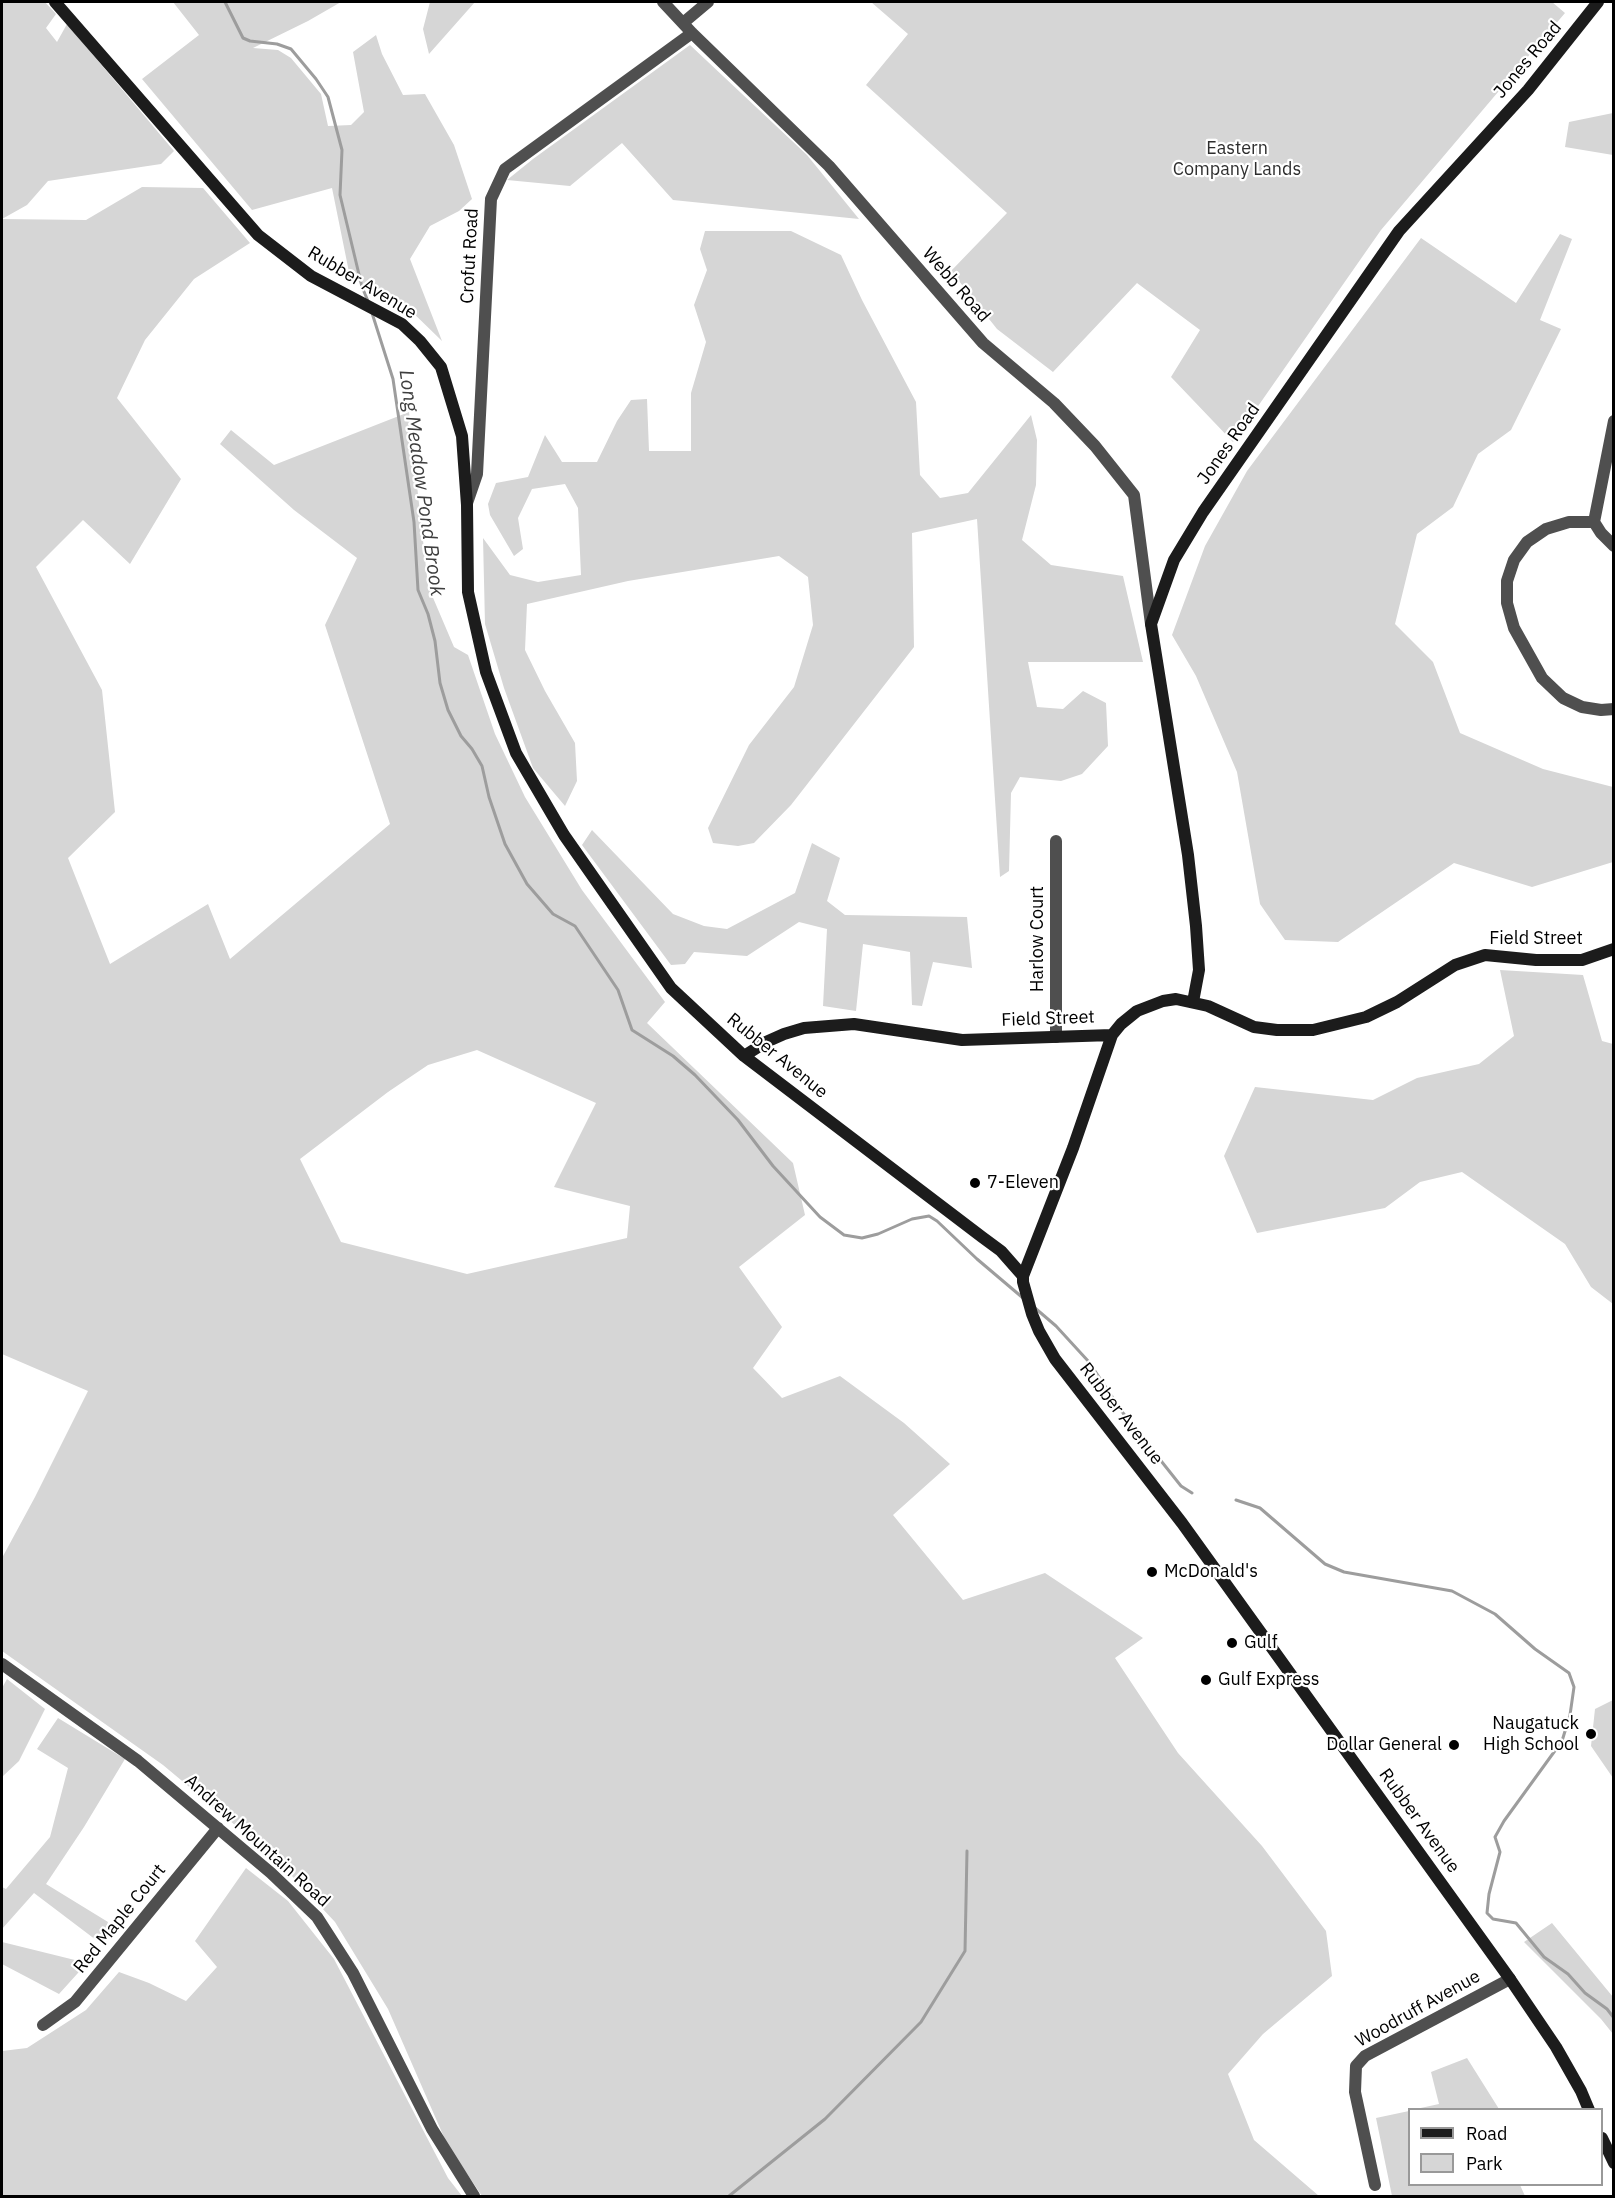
<!DOCTYPE html>
<html>
<head>
<meta charset="utf-8">
<style>
  body { margin:0 }
  #map { position:relative; width:1615px; height:2198px; overflow:hidden; background:#fff; font-family:"IBM Plex Sans",sans-serif }
  canvas { display:block }
  .frame { position:absolute; inset:0; border:3px solid #000; pointer-events:none }
  .legend { position:absolute; left:1408px; top:2108px; width:195px; height:78px; box-sizing:border-box; background:#fff; border:2px solid #999; margin:0; padding:8px 10px; list-style:none; font-size:18px; color:#000 }
  .legend li { display:flex; align-items:center; gap:12px; height:30px }
  .legend b { width:30px; border:2px solid #999 }
</style>
</head>
<body>
<div id="map">
<canvas width="1615" height="2198"></canvas>
<div class="frame"></div>
<ul class="legend">
<li><b style="height:8px;background:#1c1c1c"></b>Road</li>
<li><b style="height:16px;background:#d6d6d6"></b>Park</li>
</ul>
</div>
<script>
const ctx = document.querySelector('canvas').getContext('2d');
ctx.lineJoin = 'round';
function fill(path, color) {
  ctx.fillStyle = color;
  ctx.fill(path, 'evenodd');
}
function poly(rows) {
  const path = new Path2D();
  for (const r of rows) {
    path.moveTo(r[0], r[1]);
    for (let i = 2; i < r.length; i += 2) path.lineTo(r[i], r[i + 1]);
  }
  return path;
}
function trace(path, color, width, dash) {
  ctx.strokeStyle = color;
  ctx.lineWidth = width;
  ctx.lineCap = dash ? 'butt' : 'round';
  ctx.setLineDash(dash || []);
  ctx.stroke(path);
}
function label(font, color, halo, rows, align = 'center') {
  ctx.font = font + ' "IBM Plex Sans",sans-serif';
  ctx.lineWidth = 4.5;
  ctx.setLineDash([]);
  ctx.textBaseline = 'middle';
  ctx.strokeStyle = halo;
  ctx.fillStyle = color;
  for (const [text, x, y, turn = 0] of rows) {
    ctx.save();
    ctx.translate(x, y);
    ctx.rotate((+turn || 0) * Math.PI / 180);
    ctx.textAlign = isNaN(turn) ? turn : align;
    if (halo) ctx.strokeText(text, 0, 0);
    ctx.fillText(text, 0, 0);
    ctx.restore();
  }
}
fill(poly([
  [2,2,45,2,56,14,46,28,57,42,67,24,174,151,161,164,48,181,27,205,2,219,86,220,142,187,203,188,250,243,194,279,145,340,117,398,181,479,130,564,83,520,36,567,102,690,115,812,68,858,110,964,208,904,230,959,390,824,325,625,357,558,294,510,220,444,231,430,274,465,409,412,428,586,454,647,468,655,495,734,525,797,582,890,665,1002,647,1023,793,1163,805,1215,739,1267,782,1327,753,1368,782,1398,840,1376,904,1423,950,1464,893,1515,963,1600,1045,1573,1143,1638,1115,1658,1178,1753,1262,1846,1326,1931,1332,1976,1263,2034,1228,2074,1254,2140,1319,2196,482,2196,447,2144,388,2009,335,1922,278,1861,163,1765,2,1651,2,1558,35,1497,88,1391,2,1354],
  [477,1050,596,1103,554,1187,630,1206,627,1238,467,1274,341,1242,300,1159,388,1092,428,1065],
  [173,2,341,2,308,21,253,48,278,50,291,58,321,94,328,126,351,125,364,112,353,52,376,35,382,54,403,95,425,94,454,145,472,199,459,211,430,226,410,259,442,341,405,305,350,277,332,188,252,210,142,79,199,35],
  [430,2,475,2,429,54,423,29],
  [871,2,1552,2,1565,13,1381,230,1233,442,1171,377,1200,330,1137,283,1053,372,997,329,951,271,1007,213,866,85,908,34],
  [690,45,807,155,859,219,673,200,622,143,570,186,507,180,533,159],
  [1613,113,1613,155,1565,147,1569,122],
  [705,231,791,231,841,255,862,300,916,402,920,475,940,498,968,493,1031,415,1037,440,1036,485,1022,540,1051,565,1123,576,1143,662,1028,662,1037,707,1063,709,1083,691,1106,703,1108,746,1082,774,1061,781,1020,777,1011,793,1009,871,1000,877,977,519,912,533,914,647,791,805,754,843,738,846,713,843,708,828,749,745,794,687,813,625,808,577,779,556,628,581,527,604,525,650,545,691,575,743,577,781,565,806,533,768,504,688,485,624,483,538,510,575,538,582,581,575,578,508,565,484,532,489,518,518,523,549,514,556,490,515,488,504,496,483,528,477,545,435,562,462,597,462,617,421,631,400,647,399,649,451,691,451,691,393,706,342,694,305,707,270,700,249],
  [1560,234,1572,239,1540,320,1561,329,1511,430,1478,454,1453,507,1417,534,1395,624,1433,662,1460,733,1543,769,1613,787,1613,862,1532,887,1454,863,1338,942,1285,940,1260,904,1237,772,1196,676,1172,635,1205,546,1247,471,1421,238,1516,303],
  [592,830,673,914,704,926,727,929,795,893,812,843,840,858,827,901,845,915,967,917,972,968,933,962,922,1006,912,1005,910,952,863,944,856,1011,823,1006,827,929,799,922,747,956,694,952,685,964,671,965,582,845],
  [1500,970,1583,975,1602,1041,1613,1044,1613,1304,1591,1287,1565,1244,1462,1172,1420,1182,1385,1208,1257,1233,1224,1156,1255,1087,1373,1100,1417,1078,1479,1064,1514,1036],
  [7,1679,45,1709,19,1761,2,1777,2,1688],
  [1613,1700,1613,1778,1591,1746,1595,1709],
  [58,1718,125,1759,84,1827,46,1884,108,1922,100,1943,34,1893,2,1929,2,1887,6,1889,50,1837,68,1768,37,1749],
  [246,1868,288,1901,334,1959,448,2178,462,2196,2,2196,2,2051,27,2048,86,2010,119,1972,149,1983,186,2001,217,1967,195,1941],
  [1552,1923,1613,1997,1613,2034,1601,2019,1524,1942],
  [2,1942,87,1963,59,1994,2,1964],
  [1467,2058,1499,2109,1416,2109,1439,2104,1431,2072],
  [1409,2111,1410,2184,1520,2185,1525,2196,1392,2196,1376,2118]
]), '#d6d6d6');
trace(poly([
  [225,2,243,38,250,41,277,44,291,49,316,79,328,97,342,150,340,195,362,287,368,301],
  [372,313,393,379,414,522,418,590,428,614,435,641,440,683,448,710,461,736,472,749,482,766,489,797,505,844,527,884,553,914,575,926,618,990,632,1030,673,1056,695,1075,738,1120,773,1166,820,1217,844,1235,862,1238,878,1234,912,1219,929,1216,937,1221,977,1259,1023,1298],
  [1035,1308,1056,1326,1089,1362,1123,1413,1181,1486,1192,1493],
  [1236,1500,1260,1508,1325,1564,1344,1572,1452,1591,1495,1614,1535,1649,1569,1673,1574,1687,1570,1715,1562,1741,1504,1821,1495,1837,1500,1852,1489,1894,1487,1913,1493,1919,1516,1923,1544,1957,1568,1974,1585,1993,1607,2009,1614,2018],
  [729,2196,825,2119,921,2022,965,1951,967,1851]
]), '#9d9d9d', 3);
trace(poly([
  [663,2,692,33,829,166,983,343,1054,403,1095,446,1134,495,1151,624],
  [683,23,708,2],
  [467,503,477,474,491,199,505,169,692,33],
  [1594,522,1614,421],
  [1614,546,1601,533,1594,522,1569,522,1546,529,1527,542,1514,560,1507,581,1507,603,1514,628,1542,678,1563,698,1582,707,1601,710,1614,709],
  [1056,841,1056,1037],
  [2,1664,138,1761,271,1873,317,1917,353,1973,432,2129,474,2196],
  [43,2025,75,2002,218,1828],
  [1375,2185,1355,2092,1356,2066,1365,2056,1510,1979]
]), '#4f4f4f', 12);
trace(poly([
  [55,2,258,235,311,276,402,324,420,341,441,367,462,436,467,505,468,592,486,672,516,753,564,835,671,988,744,1056,982,1237,1001,1251,1023,1276],
  [1193,1002,1199,970,1196,926,1188,855,1151,624,1174,560,1203,512,1399,231,1528,90,1598,2],
  [744,1056,766,1042,784,1034,804,1028,854,1024,962,1040,1112,1035],
  [1589,2110,1581,2091,1556,2047,1510,1979,1182,1523,1055,1359,1039,1331,1032,1314,1023,1282,1023,1276,1073,1148,1112,1035,1121,1024,1137,1011,1163,1001,1176,999,1208,1006,1254,1027,1277,1030,1313,1030,1366,1017,1397,1002,1455,965,1485,955,1536,960,1582,960,1614,949],
  [1602,2138,1614,2163]
]), '#1c1c1c', 12);
for (const [x, y, r, color] of [
  [975,1183,6,"#000"],
  [1152,1572,6,"#000"],
  [1232,1643,6,"#000"],
  [1206,1680,6,"#000"],
  [1591,1734,6,"#000"],
  [1454,1745,6,"#000"]
]) {
  const dot = new Path2D();
  dot.arc(x, y, r, 0, 2 * Math.PI);
  ctx.fillStyle = color;
  ctx.fill(dot);
  trace(dot, '#fff', 2);
}
label('18px', '#000', '#fff', [
  ["Jones Road",1528,60,-50],
  ["Crofut Road",470,256,-87],
  ["Rubber Avenue",362,283,31],
  ["Webb Road",956,285,49],
  ["Jones Road",1229,444,-55],
  ["Harlow Court",1038,939,-90],
  ["Field Street",1536,939],
  ["Field Street",1048,1019,-2],
  ["Rubber Avenue",777,1056,39],
  ["Rubber Avenue",1121,1414,52],
  ["Rubber Avenue",1419,1821,54],
  ["Andrew Mountain Road",257,1841,42],
  ["Red Maple Court",120,1919,-51],
  ["Woodruff Avenue",1418,2009,-29]
]);
label('18px', '#2d2d2d', '#fff', [
  ["Eastern",1237,149],
  ["Company Lands",1237,170]
]);
label('18px', '#000', '#fff', [
  ["7-Eleven",987,1183],
  ["McDonald's",1164,1572],
  ["Gulf",1244,1643],
  ["Gulf Express",1218,1680],
  ["Naugatuck",1579,1724,"right"],
  ["High School",1579,1745,"right"],
  ["Dollar General",1442,1745,"right"]
], 'left');
label('italic 20px', '#3e3e3e', '#fff', [
  ["Long Meadow Pond Brook",421,483,82]
]);
</script>
</body>
</html>
